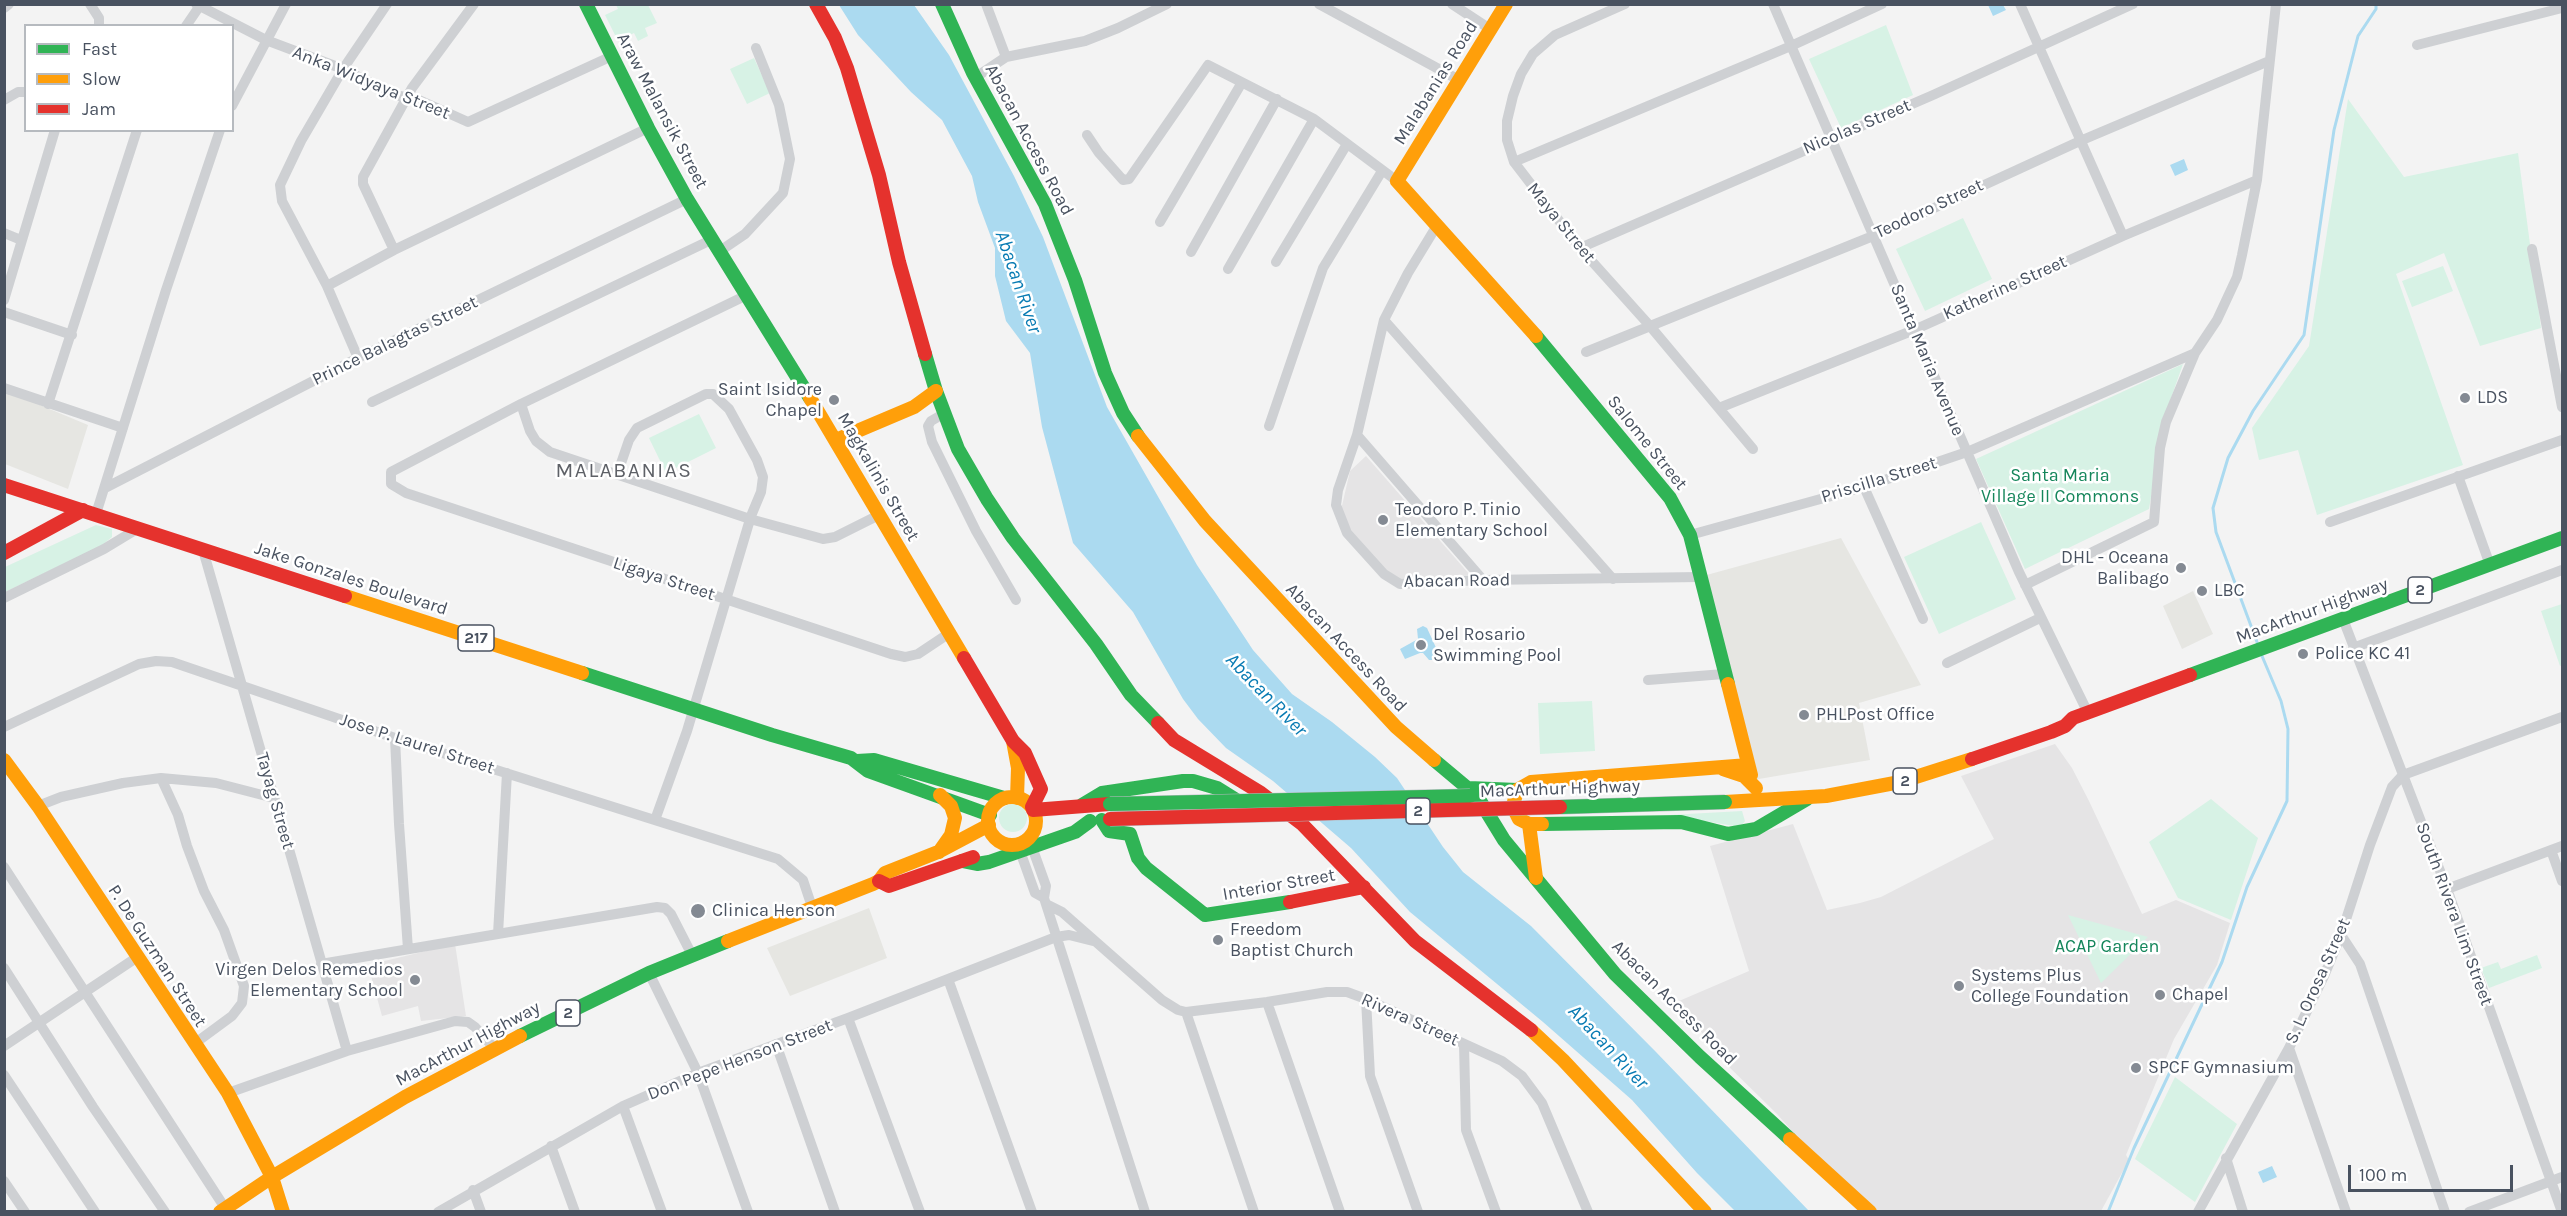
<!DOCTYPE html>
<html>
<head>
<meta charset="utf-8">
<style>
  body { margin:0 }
  #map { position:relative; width:2567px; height:1216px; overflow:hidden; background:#f3f3f3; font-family:Karla,sans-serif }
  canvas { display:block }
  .frame { position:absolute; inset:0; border:6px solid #495260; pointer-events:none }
  .legend { position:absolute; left:24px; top:24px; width:210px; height:108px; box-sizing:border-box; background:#fff; border:2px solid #b6babf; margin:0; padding:8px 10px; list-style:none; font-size:18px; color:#495260 }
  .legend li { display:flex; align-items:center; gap:12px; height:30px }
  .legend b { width:30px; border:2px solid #b6babf }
  .scale { position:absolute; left:2348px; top:1165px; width:165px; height:27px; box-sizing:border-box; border:3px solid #495260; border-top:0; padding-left:8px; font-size:18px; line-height:21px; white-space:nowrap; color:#495260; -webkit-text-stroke:4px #fff; paint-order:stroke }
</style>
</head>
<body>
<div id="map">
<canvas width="2567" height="1216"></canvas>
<div class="frame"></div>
<ul class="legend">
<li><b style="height:8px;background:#30b455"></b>Fast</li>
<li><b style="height:8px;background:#ff9f0a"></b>Slow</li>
<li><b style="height:8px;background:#e5322d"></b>Jam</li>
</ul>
<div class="scale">100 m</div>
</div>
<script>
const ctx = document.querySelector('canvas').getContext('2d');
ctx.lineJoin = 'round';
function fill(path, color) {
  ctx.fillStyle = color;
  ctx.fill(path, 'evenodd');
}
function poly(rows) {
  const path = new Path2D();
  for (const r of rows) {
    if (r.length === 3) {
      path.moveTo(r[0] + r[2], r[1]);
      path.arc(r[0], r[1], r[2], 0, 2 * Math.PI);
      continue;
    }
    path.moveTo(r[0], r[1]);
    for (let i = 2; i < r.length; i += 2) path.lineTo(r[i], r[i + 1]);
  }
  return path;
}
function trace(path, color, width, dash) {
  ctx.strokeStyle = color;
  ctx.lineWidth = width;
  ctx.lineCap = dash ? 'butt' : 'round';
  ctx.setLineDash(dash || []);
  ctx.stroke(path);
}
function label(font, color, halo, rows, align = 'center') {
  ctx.font = font + ' Karla,sans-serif';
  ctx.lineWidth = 5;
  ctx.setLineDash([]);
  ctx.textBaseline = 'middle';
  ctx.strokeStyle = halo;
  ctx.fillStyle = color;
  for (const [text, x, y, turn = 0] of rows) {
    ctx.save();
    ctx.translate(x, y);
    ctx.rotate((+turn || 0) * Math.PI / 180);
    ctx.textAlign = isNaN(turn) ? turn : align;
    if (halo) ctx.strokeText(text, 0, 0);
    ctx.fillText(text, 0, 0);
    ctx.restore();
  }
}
fill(poly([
  [4,390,88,425,68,489,5,464],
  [1841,538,1921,685,1859,703,1870,760,1753,780,1703,576],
  [2193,591,2213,634,2182,649,2163,606],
  [869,908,887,958,790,996,767,948]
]), '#e6e6e2');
fill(poly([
  [1366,456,1470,575,1409,583,1391,579,1349,529,1341,510,1350,471],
  [2055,744,2072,768,2089,801,2142,914,2176,900,2230,923,2217,965,2174,1039,2126,1155,2129,1160,2101,1211,1876,1211,1842,1187,1777,1114,1720,1058,1679,1001,1749,971,1710,846,1793,824,1827,910,1860,903,1881,897,1994,839,1961,776],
  [455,944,466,1016,421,1021,418,1006,382,1016,368,965]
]), '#e5e4e5');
fill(poly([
  [616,5,648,5,657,23,645,28,648,36,638,41,634,33,618,41,605,15,618,9],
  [1886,25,1913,95,1841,128,1809,59],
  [754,58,770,93,747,104,730,69],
  [2348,99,2404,177,2518,153,2541,328,2480,346,2444,253,2396,274,2463,465,2317,515,2298,450,2259,460,2252,428,2309,346],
  [1963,218,1992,279,1925,311,1896,249],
  [2443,266,2453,291,2412,307,2402,281],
  [2183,364,2164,418,2149,509,2025,569,1976,459],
  [699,414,716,448,666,473,649,438],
  [1981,522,2016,599,1939,634,1904,557],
  [96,525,112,529,112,537,101,546,5,592,5,567],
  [2562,604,2562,665,2560,666,2541,611],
  [1592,701,1595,751,1540,754,1538,703],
  [2211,799,2258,838,2231,920,2178,898,2149,842],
  [1013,818,14],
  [1742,811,1745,821,1743,824,1734,826,1669,815],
  [2068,915,2148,937,2101,983],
  [2537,955,2542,968,2489,988,2481,968,2498,962,2501,969],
  [2175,1077,2237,1124,2195,1202,2135,1159]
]), '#d7f2e5');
fill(poly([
  [839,5,914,5,949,55,1014,176,1043,237,1107,407,1197,565,1253,650,1292,694,1332,722,1375,757,1397,778,1443,847,1463,872,1531,926,1656,1052,1809,1211,1735,1211,1697,1173,1632,1100,1543,1022,1410,912,1351,848,1273,781,1226,748,1198,719,1183,699,1133,612,1073,543,1042,427,1030,353,1006,321,995,276,995,248,978,202,972,176,942,120,911,92,858,35],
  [1988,5,2003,5,2006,10,1993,16],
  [2184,159,2188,170,2175,176,2170,165],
  [1423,626,1427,628,1438,652,1438,657,1434,660,1429,660,1423,653,1420,653,1405,659,1400,649,1418,639,1417,629],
  [2272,1166,2277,1177,2263,1183,2258,1172]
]), '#abdaf0');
trace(poly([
  [2257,642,2216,532,2213,508,2228,458,2253,411,2304,335,2334,130,2358,36,2376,9,2376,4],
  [2108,1212,2134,1148,2222,962,2247,887,2287,801,2288,729,2281,701,2262,656]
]), '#abdaf0', 3);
trace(poly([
  [90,4,99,18,99,26],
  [196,4,266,40,343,69,395,95,419,100,468,122,612,56],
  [986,4,1006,57],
  [1319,4,1459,80],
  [1452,4,1490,29],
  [1625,4,1555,35,1533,54,1521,74,1513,96,1507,121,1507,140,1514,162,1580,248,1650,326,1753,449],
  [1773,4,2019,572,2088,713],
  [2020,4,2123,236],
  [4,8,9,4],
  [186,26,199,7],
  [2417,45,2562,8],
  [976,77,1006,57,1085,41,1118,28,1167,4],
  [4,100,18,92,26,92],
  [232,106,286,4],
  [1087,135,1099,153,1123,180,1129,179,1208,65,1314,119,1397,181],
  [1514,162,1791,46,1882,4],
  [1160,222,1241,84],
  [1436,227,1408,273,1384,320,1357,435,1338,490,1336,505,1347,533,1384,574,1400,584,1483,580,1700,577],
  [4,233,21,240],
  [1580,248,1933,95,2133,4],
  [2532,249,2562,407],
  [394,250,363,184,363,177,412,88,474,4],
  [720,251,745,234,783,193,790,159,779,105,756,48],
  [1191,252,1277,99],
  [1276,262,1347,144],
  [1228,269,1314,119],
  [327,286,394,250,648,128],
  [747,295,521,404,391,472,391,484,406,493,891,654,905,657,918,654,948,634],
  [4,300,55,130],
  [4,312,72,335],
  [1384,320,1613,579],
  [1586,352,1873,236,2080,141,2269,61],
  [358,358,327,286,282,201,280,185,301,141,343,69,387,4],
  [4,388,123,428],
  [372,402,713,239],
  [48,404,137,130],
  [521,404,530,431,536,441,550,452,750,519,823,539,835,537,879,515],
  [1719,408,1914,330,2123,236,2257,180],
  [945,413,931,421,928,426,932,442,976,531,1016,600],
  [1269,426,1323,268,1382,171],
  [1357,435,1483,580],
  [617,475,629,440,637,428,706,394,713,394,729,409,757,460,763,477,761,492,751,516,687,731,655,820],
  [2458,476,2490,565],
  [1864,487,1923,619],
  [105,488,358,358,687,199],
  [96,514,166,290,220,130],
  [2330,522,2562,440],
  [1690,535,1864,487,1967,452,2195,353],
  [203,550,347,1051],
  [2025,585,2154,522,2160,448,2166,422,2195,353,2217,320,2237,277,2242,255,2257,180,2276,4],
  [4,598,104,549,137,529],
  [2343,619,2447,889,2562,1212],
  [2353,648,2562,570],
  [1947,663,2040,618],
  [1648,680,1724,674],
  [4,727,139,664,156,661,172,662,395,738,778,859,803,880,812,907],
  [395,738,399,824,408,949],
  [161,778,178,815,187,846,204,891,224,930,244,986,242,1003,232,1016,194,1044],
  [38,806,61,797,123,783,161,778,216,783,274,798],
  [1032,847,1046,886,1044,898,1145,1212],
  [2551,850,2562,881],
  [1020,851,1035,893,1044,898],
  [4,867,225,1208],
  [2447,889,2562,846],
  [1046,904,1062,912,1162,1000,1178,1010,1186,1012,1267,1002,1327,992,1347,992,1366,999,1502,1061,1522,1076,1542,1103,1588,1212],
  [498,934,507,773],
  [2341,935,2360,964,2445,1212],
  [321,964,657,907,665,908,671,914,692,955],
  [4,968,93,1107,165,1212],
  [649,973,698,1073,748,1212],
  [948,979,1032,1212],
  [1366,999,1370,1076,1418,1212],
  [1267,1002,1340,1212],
  [1186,1012,1254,1212],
  [848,1018,920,1212],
  [776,1044,835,1212],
  [1464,1044,1466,1130,1496,1212],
  [4,1046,136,958],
  [2289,1048,2346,1212],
  [4,1075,95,1212],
  [228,1093,347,1051,455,1021,468,1022,475,1027,494,1048],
  [623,1106,662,1212],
  [551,1146,575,1212],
  [2226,1158,2243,1212],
  [4,1181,25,1212],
  [473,1190,481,1212],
  [438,1212,623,1106,698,1073,848,1018,1056,937,1069,935,1093,941],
  [2198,1212,2289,1048,2324,976,2341,935,2370,845,2392,787,2403,775,2562,717],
  [2469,1212,2562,1177]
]), '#ced0d3', 10);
trace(poly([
  [586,4,648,128,687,199,810,398],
  [942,4,973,73,1045,204,1075,280,1105,373,1123,413,1138,436],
  [1536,336,1670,498,1690,535,1728,684],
  [925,354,936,391,958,449,987,499,1013,538,1096,644,1131,695,1158,723],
  [582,673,772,735,851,758,868,771,990,815],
  [2190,675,2562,538],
  [1434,760,1477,796,1504,840,1615,974,1700,1057,1790,1139],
  [857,761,874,760,1004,798],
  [1469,788,1517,790],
  [1082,805,1102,793,1183,781,1193,781,1217,788,1241,803],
  [1102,820,1109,831,1130,834,1138,858,1146,868,1205,915,1290,902],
  [1542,824,1681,822,1728,834,1756,829,1807,799],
  [962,861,977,864,989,862,1075,832,1090,821],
  [520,1036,649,973,728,941]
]), '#30b455', 14);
trace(poly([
  [1506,4,1397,181,1536,336],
  [810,398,964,658],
  [1138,436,1205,521,1396,727,1434,760],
  [836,440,914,407,936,391],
  [345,596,582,673],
  [1728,684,1751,775],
  [1013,741,1018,768,1017,798],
  [4,760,38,806,228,1093,272,1177,283,1212],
  [1723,769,1744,776,1756,788],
  [1012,821,24],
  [1725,802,1826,796,1900,782,1972,759],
  [1529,824,1536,878],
  [1542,824,1529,824,1519,819,1515,811,1514,802,1517,790,1531,782,1748,765],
  [939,852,951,835,955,818,951,806,940,795],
  [728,941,873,884,879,881,885,873,938,852,989,825],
  [1531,1030,1563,1060,1705,1212],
  [1790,1139,1870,1212],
  [220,1212,272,1177,405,1097,520,1036]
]), '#ff9f0a', 14);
trace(poly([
  [816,4,835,38,847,68,879,175,899,262,925,354],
  [4,485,345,596],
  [4,553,83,510],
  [964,658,1013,741,1025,753,1041,789,1032,807],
  [1158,723,1174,740,1261,793,1302,824,1415,941,1531,1030],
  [1972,759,2051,732,2065,726,2073,718,2190,675],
  [1033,810,1110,804],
  [879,881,889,886,973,857],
  [1290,902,1364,887]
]), '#e5322d', 14);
const fastBridge = poly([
  [1110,804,1470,796],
  [1560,807,1725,802]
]);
const jamBridge = poly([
  [1110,819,1560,807]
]);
trace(fastBridge, '#b8bbc2', 15, []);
trace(jamBridge, '#b8bbc2', 15, []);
trace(fastBridge, '#30b455', 14);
trace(jamBridge, '#e5322d', 14);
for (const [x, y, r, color] of [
  [2465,398,6,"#848a93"],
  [834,400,6,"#848a93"],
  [1383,520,6,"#848a93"],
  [2181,568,6,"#848a93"],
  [2202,591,6,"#848a93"],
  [1421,645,6,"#848a93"],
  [2303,654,6,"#848a93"],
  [1804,715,6,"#848a93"],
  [698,911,8,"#848a93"],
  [1218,940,6,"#848a93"],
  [415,980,6,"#848a93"],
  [1959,986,6,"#848a93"],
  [2160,995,6,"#848a93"],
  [2136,1068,6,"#848a93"]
]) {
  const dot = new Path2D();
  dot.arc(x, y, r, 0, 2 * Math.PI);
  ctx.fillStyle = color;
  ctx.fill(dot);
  trace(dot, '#fff', 2);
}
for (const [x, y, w] of [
  [2420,590,24],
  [476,638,36],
  [1905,781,24],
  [1418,811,24],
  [568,1013,24]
]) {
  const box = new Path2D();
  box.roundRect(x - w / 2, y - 13, w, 26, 4.5);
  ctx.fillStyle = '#fff';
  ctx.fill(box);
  trace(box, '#495260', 1.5);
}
label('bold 16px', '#495260', null, [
  ["2",2420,590],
  ["217",476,638],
  ["2",1905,781],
  ["2",1418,811],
  ["2",568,1013]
]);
label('18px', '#495260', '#fff', [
  ["Anka Widyaya Street",371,83,22],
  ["Malabanias Road",1436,83,-58],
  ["Araw Malansik Street",662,111,62],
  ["Nicolas Street",1857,127,-23],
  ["Abacan Access Road",1029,140,62],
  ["Teodoro Street",1929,209,-25],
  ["Maya Street",1561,223,51],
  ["Katherine Street",2005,288,-24],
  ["Prince Balagtas Street",395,341,-26],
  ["Santa Maria Avenue",1927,360,67],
  ["Salome Street",1647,443,51],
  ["Magkalinis Street",878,477,60],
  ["Priscilla Street",1879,480,-17],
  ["Jake Gonzales Boulevard",351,579,18],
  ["Ligaya Street",664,579,18],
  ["Abacan Road",1457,581,-1],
  ["MacArthur Highway",2312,611,-20],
  ["Abacan Access Road",1346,648,47],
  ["Jose P. Laurel Street",417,744,18],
  ["MacArthur Highway",1560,789,-2],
  ["Tayag Street",275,801,74],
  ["Interior Street",1279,885,-10],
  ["South Rivera Lim Street",2454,914,70],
  ["P. De Guzman Street",157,956,57],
  ["S. L. Orosa Street",2318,981,-66],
  ["Abacan Access Road",1674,1003,45],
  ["Rivera Street",1410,1020,24],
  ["MacArthur Highway",468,1044,-28],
  ["Don Pepe Henson Street",740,1060,-21]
]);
label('18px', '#495260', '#fff', [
  ["Saint Isidore",822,390,"right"],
  ["Chapel",822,411,"right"],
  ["LDS",2477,398],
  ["Teodoro P. Tinio",1395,510],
  ["Elementary School",1395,531],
  ["DHL - Oceana",2169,558,"right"],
  ["Balibago",2169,579,"right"],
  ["LBC",2214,591],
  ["Del Rosario",1433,635],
  ["Swimming Pool",1433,656],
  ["Police KC 41",2315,654],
  ["PHLPost Office",1816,715],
  ["Clinica Henson",712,911],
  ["Freedom",1230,930],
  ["Baptist Church",1230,951],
  ["Virgen Delos Remedios",403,970,"right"],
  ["Elementary School",403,991,"right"],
  ["Systems Plus",1971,976],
  ["College Foundation",1971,997],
  ["Chapel",2172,995],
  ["SPCF Gymnasium",2148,1068]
], 'left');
label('18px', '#15865b', '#fff', [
  ["Santa Maria",2060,476],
  ["Village II Commons",2060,497],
  ["ACAP Garden",2107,947]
]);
label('italic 20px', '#087bb3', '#fff', [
  ["Abacan River",1018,282,71],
  ["Abacan River",1266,695,46],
  ["Abacan River",1608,1047,47]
]);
ctx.letterSpacing = '1.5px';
label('21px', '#5e6167', '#fff', [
  ["MALABANIAS",624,471]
]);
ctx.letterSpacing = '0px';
</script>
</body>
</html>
